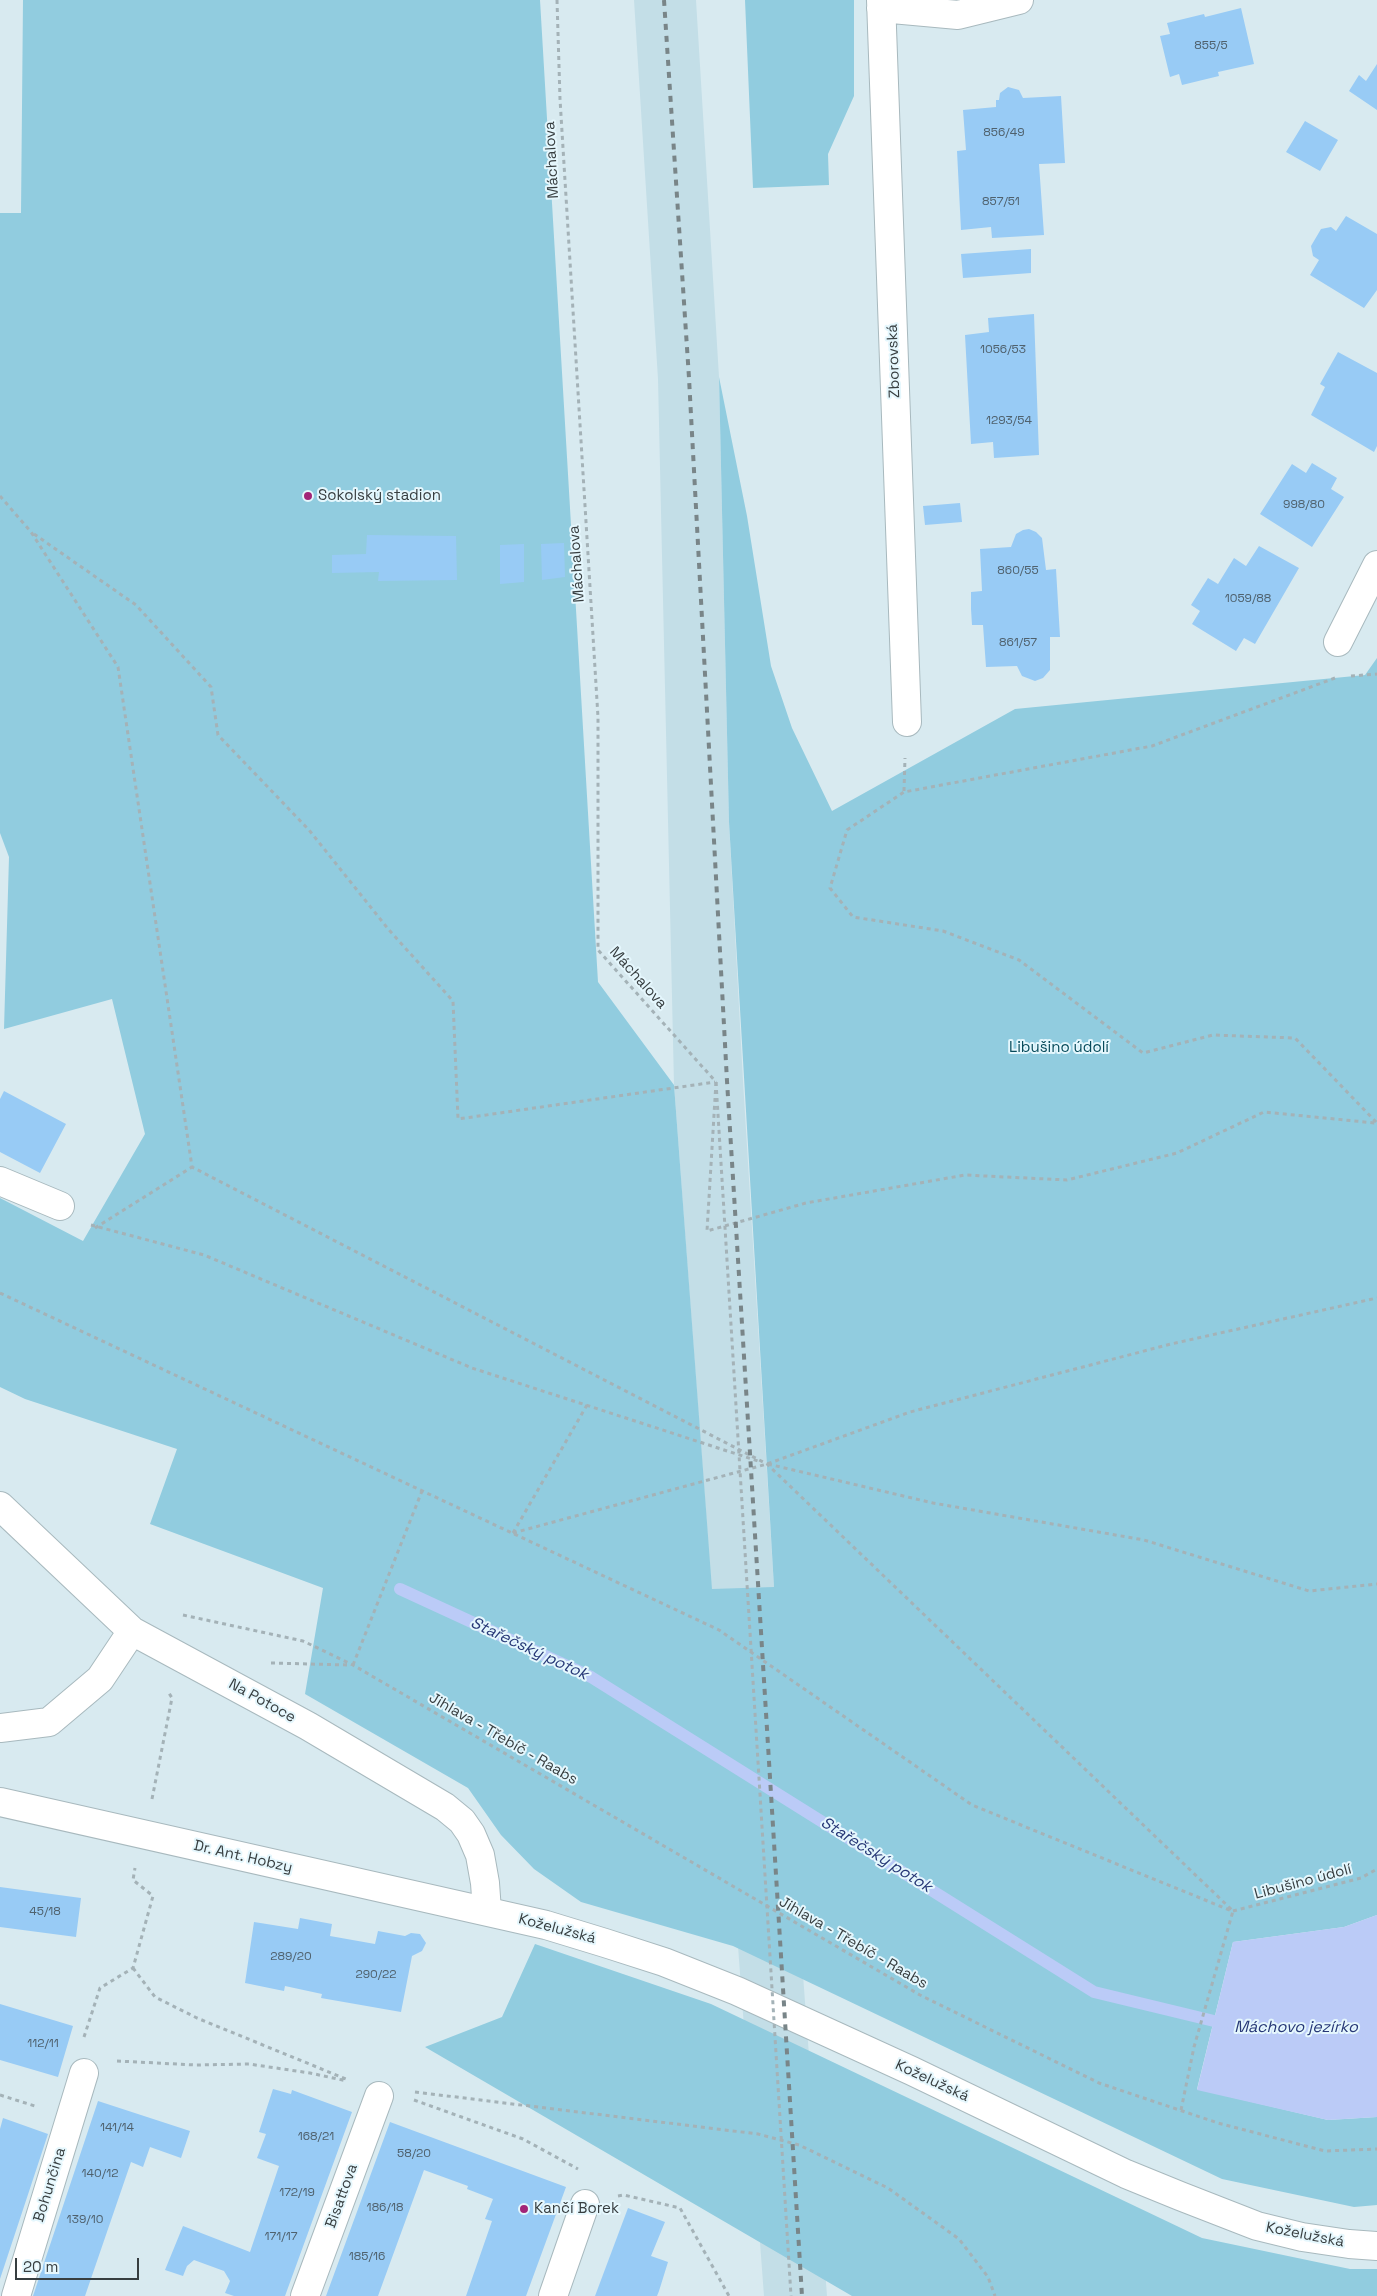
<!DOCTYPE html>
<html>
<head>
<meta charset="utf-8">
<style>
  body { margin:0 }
  #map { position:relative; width:1377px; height:2296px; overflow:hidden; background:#d8eaf0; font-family:"Space Grotesk",sans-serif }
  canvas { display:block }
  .scale { position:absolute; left:15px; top:2258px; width:124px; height:22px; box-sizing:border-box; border:2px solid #373e40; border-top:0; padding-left:6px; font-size:15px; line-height:18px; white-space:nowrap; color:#373e40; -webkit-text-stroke:4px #e5f7fd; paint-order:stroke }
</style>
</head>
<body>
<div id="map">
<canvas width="1377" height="2296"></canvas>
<div class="scale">20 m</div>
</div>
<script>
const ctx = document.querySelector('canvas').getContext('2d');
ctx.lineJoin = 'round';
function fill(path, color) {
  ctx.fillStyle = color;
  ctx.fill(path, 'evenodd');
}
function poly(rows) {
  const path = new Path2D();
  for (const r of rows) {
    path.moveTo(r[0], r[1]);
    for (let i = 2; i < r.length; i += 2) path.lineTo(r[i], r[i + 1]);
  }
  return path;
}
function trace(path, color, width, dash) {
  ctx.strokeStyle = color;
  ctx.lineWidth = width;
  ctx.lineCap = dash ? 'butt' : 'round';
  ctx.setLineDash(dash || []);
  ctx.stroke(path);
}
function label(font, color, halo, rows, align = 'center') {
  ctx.font = font + ' "Space Grotesk",sans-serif';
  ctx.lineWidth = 4;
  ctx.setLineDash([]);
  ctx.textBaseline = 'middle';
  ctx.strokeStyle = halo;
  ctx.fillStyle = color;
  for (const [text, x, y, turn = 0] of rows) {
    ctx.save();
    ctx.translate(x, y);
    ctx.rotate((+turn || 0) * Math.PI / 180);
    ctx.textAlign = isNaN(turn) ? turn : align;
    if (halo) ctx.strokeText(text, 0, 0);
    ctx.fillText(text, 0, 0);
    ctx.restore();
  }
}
fill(poly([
  [634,0,696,0,719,377,729,822,743,1081,774,1587,827,2296,764,2296,674,1085,658,379]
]), '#c3dee7');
fill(poly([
  [23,0,540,0,598,982,674,1085,712,1589,774,1587,729,822,719,377,747,516,771,666,792,728,832,811,1015,709,1365,675,1377,658,1377,1915,1344,1927,1233,1942,1197,2089,1328,2120,1377,2117,1377,2205,1354,2207,1222,2179,733,1946,581,1902,534,1869,501,1835,468,1788,305,1694,323,1588,150,1524,177,1449,25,1399,0,1387,0,1198,83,1241,145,1134,112,999,4,1029,9,857,0,833,0,213,21,213],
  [745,0,854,0,854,96,828,154,829,185,753,188],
  [535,1944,711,2004,1202,2238,1350,2269,1377,2269,1377,2296,852,2296,425,2047,502,2017]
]), '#91ccdf');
fill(poly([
  [1377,1915,1377,2117,1328,2120,1197,2090,1233,1942,1344,1927]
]), '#bbcbf7');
trace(poly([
  [400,1589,591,1677,1094,1992,1214,2021,1230,2022]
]), '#bbcbf7', 12);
fill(poly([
  [1241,8,1254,64,1218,72,1219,76,1182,85,1179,74,1170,77,1160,36,1170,34,1167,23,1204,14,1205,17],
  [1377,64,1377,110,1349,91,1359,75,1366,81],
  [1008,87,1019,90,1023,98,1061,96,1065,163,1039,164,1044,235,992,238,991,227,961,230,957,151,966,150,963,110,996,107,996,100,999,100,1000,93],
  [1305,121,1338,140,1320,171,1286,152],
  [1346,216,1377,234,1377,290,1364,308,1310,275,1319,260,1313,256,1311,246,1321,229,1331,227,1336,231],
  [1031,249,1031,273,963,278,961,254],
  [1034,314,1039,455,994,458,993,442,971,444,965,335,989,332,988,318],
  [1338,352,1377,373,1377,446,1374,452,1311,415,1325,387,1320,384],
  [1312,463,1337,478,1331,489,1344,497,1312,547,1260,514,1292,464,1306,473],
  [960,503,962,522,925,525,923,506],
  [1029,529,1036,532,1042,538,1046,570,1056,569,1060,637,1050,637,1050,670,1043,678,1035,681,1022,676,1017,666,986,667,983,625,972,625,971,609,971,592,982,591,980,549,1011,547,1016,534,1023,530],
  [367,535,456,536,457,580,378,581,379,572,332,573,332,555,366,554],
  [564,543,565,577,542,580,541,544],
  [524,544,524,582,500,584,500,545],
  [1259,546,1299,568,1255,644,1244,638,1236,651,1192,624,1200,611,1191,605,1208,578,1218,584,1234,558,1246,566],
  [4,1091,66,1124,40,1173,0,1152,0,1099],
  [0,1887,81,1898,76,1937,0,1927],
  [300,1918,332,1924,330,1936,375,1944,378,1931,405,1936,411,1933,420,1934,426,1943,422,1951,412,1956,401,2012,321,1998,322,1994,285,1986,284,1991,245,1983,254,1922,298,1929],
  [0,2004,73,2026,58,2077,0,2060],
  [273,2089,291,2094,292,2090,352,2112,285,2296,234,2296,225,2293,230,2281,224,2271,194,2260,187,2266,183,2276,165,2270,183,2226,250,2252,279,2166,257,2158,266,2134,259,2132],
  [98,2101,190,2131,181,2158,150,2147,143,2167,131,2162,85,2296,33,2296],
  [3,2118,48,2134,0,2279,0,2129],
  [390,2122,566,2187,526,2296,466,2296,492,2221,485,2219,493,2199,467,2189,468,2186,424,2170,378,2296,326,2296],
  [628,2208,665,2222,651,2256,668,2262,659,2291,657,2296,595,2296]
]), '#98cbf5');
const minor = poly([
  [881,0,907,722],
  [881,8,958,15,1019,0],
  [1338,642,1377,565],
  [0,1181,60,1206],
  [0,1506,132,1631,308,1726,445,1807,462,1821,471,1834,480,1855,485,1883,487,1911],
  [0,1728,49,1722,100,1679,132,1631],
  [16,2296,84,2073],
  [305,2296,379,2096],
  [553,2296,585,2204]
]);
const secondary = poly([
  [0,1802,546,1925,605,1943,664,1962,737,1991,912,2071,1126,2174,1180,2196,1257,2226,1302,2237,1349,2244,1377,2246]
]);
trace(minor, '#a8b9be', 30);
trace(secondary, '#a8b9be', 30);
trace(poly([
  [557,0,560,99,598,717,598,950,716,1082],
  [0,496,31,532,118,667,192,1167,767,1464,1233,1911],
  [34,534,136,605,211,687,218,735,309,830,389,930,453,1001,458,1119,715,1082],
  [1351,676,1377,674],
  [1335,678,1152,746,904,792,847,830,830,888,853,917,943,931,1019,960,1143,1053,1213,1035,1295,1038,1377,1123],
  [904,791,905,758],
  [716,1082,707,1231,806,1203,965,1175,1067,1180,1177,1153,1264,1112,1375,1123],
  [91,1225,204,1255,472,1368,758,1461],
  [95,1228,192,1167],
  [0,1293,719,1630,972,1805,1232,1911],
  [768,1464,933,1503,1144,1540,1309,1591,1377,1584],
  [513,1533,767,1464,910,1412,1171,1344,1377,1298],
  [513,1533,587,1405],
  [183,1615,303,1641,353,1665,920,1995,1099,2083,1218,2123,1325,2151,1377,2149],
  [271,1663,349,1665],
  [353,1665,422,1491],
  [152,1799,172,1698,169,1693],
  [1233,1911,1361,1878,1377,1869],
  [133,1968,155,1997,197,2018,346,2079],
  [84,2037,100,1988,133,1968,153,1896,133,1880,135,1868],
  [117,2061,196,2065,249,2064,310,2073,347,2081],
  [415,2092,758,2134,799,2145,888,2188,959,2239,988,2277,995,2296],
  [0,2095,38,2107],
  [414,2100,523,2139,578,2169],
  [1181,2110,1194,2047,1233,1911],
  [618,2196,624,2195,680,2208,729,2296]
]), '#a4b2b7', 3, [4, 4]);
trace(minor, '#fff', 28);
trace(secondary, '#fff', 28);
trace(poly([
  [664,0,689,378,727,1081,802,2296]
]), '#798588', 4, [6, 6]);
trace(poly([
  [716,1082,791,2296]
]), '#a4b2b7', 3, [4, 4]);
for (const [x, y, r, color] of [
  [308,496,5,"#a22578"],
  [524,2209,5,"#a22578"]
]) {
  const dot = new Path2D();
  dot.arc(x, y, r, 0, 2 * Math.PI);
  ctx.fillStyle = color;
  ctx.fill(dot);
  trace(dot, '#e5f7fd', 2);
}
label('12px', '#4f616d', null, [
  ["855/5",1211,46],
  ["856/49",1004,133],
  ["857/51",1001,202],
  ["1056/53",1003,350],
  ["1293/54",1009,421],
  ["998/80",1304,505],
  ["860/55",1018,571],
  ["1059/88",1248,599],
  ["861/57",1018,643],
  ["45/18",45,1912],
  ["289/20",291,1957],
  ["290/22",376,1975],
  ["112/11",43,2044],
  ["141/14",117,2128],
  ["168/21",316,2137],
  ["58/20",414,2154],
  ["140/12",100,2174],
  ["172/19",297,2193],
  ["186/18",385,2208],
  ["139/10",85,2220],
  ["171/17",281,2237],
  ["185/16",367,2257]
]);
label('15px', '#373e40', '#e5f7fd', [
  ["Máchalova",552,160,-93],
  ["Zborovská",894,361,-92],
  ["Máchalova",577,564,-94],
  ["Máchalova",638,978,48],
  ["Na Potoce",262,1701,29],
  ["Jihlava - Třebíč - Raabs",503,1739,30],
  ["Dr. Ant. Hobzy",243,1857,13],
  ["Libušino údolí",1303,1882,-15],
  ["Koželužská",557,1929,15],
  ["Jihlava - Třebíč - Raabs",853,1943,30],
  ["Koželužská",932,2081,25],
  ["Bohunčina",50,2185,-73],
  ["Bisattova",342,2196,-70],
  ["Koželužská",1305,2235,11]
]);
label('15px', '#373e40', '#e5f7fd', [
  ["Sokolský stadion",318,496],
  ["Kančí Borek",534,2209]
], 'left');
label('15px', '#064a5a', '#e5f7fd', [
  ["Libušino údolí",1059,1048]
]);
label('italic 16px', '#273877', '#e5f7fd', [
  ["Stařečský potok",529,1649,25],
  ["Stařečský potok",876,1855,32],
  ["Máchovo jezírko",1296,2028]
]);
</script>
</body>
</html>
